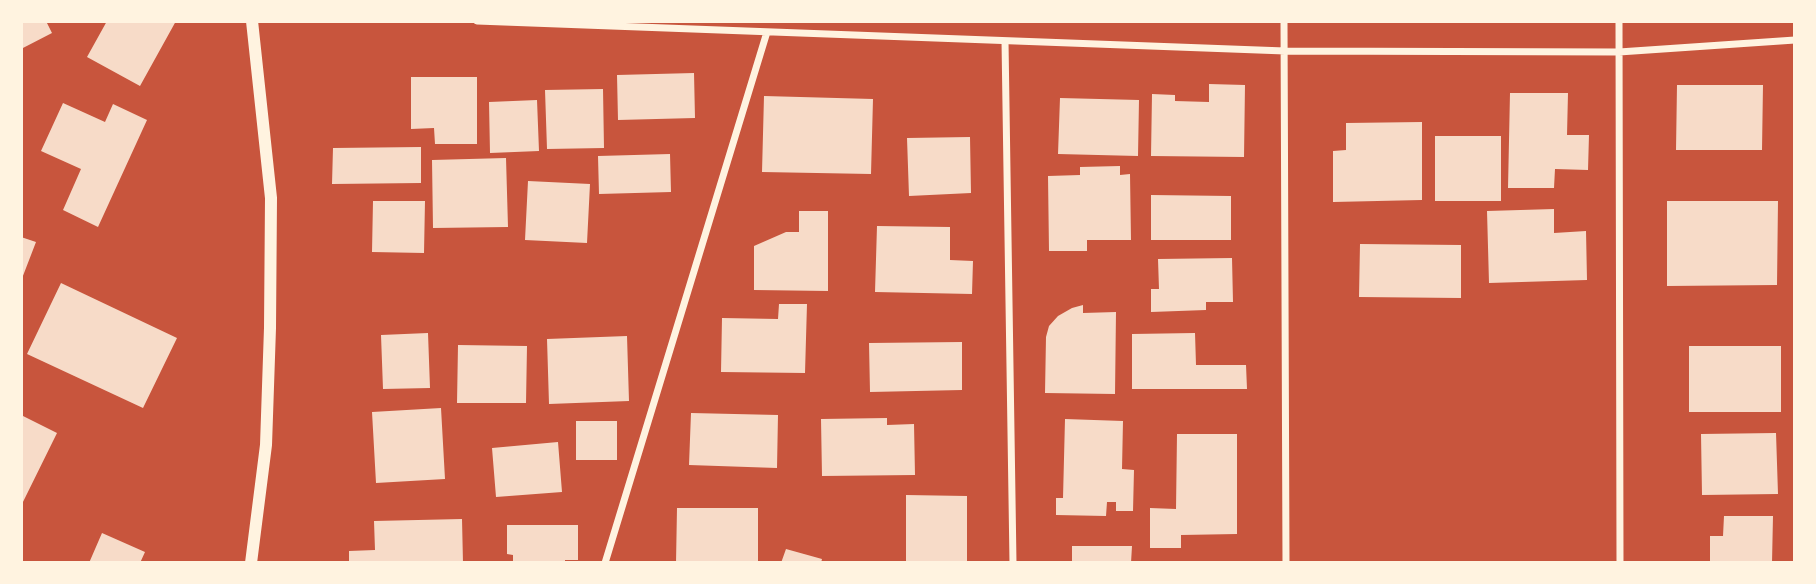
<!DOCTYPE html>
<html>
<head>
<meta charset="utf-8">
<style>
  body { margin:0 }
  #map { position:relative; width:1816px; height:584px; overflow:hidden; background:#c8553d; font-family:"DM Sans",sans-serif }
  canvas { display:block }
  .frame { position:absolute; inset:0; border:23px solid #fff3e0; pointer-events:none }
</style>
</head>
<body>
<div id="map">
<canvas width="1816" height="584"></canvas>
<div class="frame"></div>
</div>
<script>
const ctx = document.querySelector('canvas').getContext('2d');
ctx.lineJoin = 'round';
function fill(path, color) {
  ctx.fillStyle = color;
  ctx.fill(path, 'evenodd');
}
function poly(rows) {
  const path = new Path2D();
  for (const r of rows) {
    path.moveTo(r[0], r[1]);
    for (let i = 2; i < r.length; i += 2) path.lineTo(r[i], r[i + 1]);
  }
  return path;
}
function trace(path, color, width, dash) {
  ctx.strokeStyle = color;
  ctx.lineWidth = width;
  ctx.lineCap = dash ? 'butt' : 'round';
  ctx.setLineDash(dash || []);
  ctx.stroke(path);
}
fill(poly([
  [21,21,46,21,52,33,21,49],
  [107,21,176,21,140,86,87,57],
  [694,73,695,118,618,120,617,75],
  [411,77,477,77,477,144,435,144,434,128,411,129],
  [1209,84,1245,85,1244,157,1151,156,1152,94,1175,95,1175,101,1209,102],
  [1677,85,1763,85,1762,150,1676,150],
  [603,89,604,148,547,149,545,90],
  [1510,93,1568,93,1567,135,1589,135,1588,170,1555,169,1554,188,1508,188],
  [764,96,873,99,871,174,762,172],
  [1060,98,1139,100,1138,156,1058,154],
  [537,100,539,151,490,153,489,102],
  [63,103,105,122,113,104,147,120,98,227,63,210,81,169,41,151],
  [1422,122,1422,200,1333,202,1333,151,1346,150,1346,123],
  [1435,136,1501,136,1501,201,1435,201],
  [970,137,971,193,909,196,907,138],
  [421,147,421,183,332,184,333,148],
  [670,154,671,192,599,194,598,156],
  [506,158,508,227,433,228,432,160],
  [1120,166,1120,175,1130,174,1131,240,1087,240,1087,251,1049,251,1048,176,1080,175,1080,167],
  [528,181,590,184,587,243,525,240],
  [1151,195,1231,196,1231,240,1151,240],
  [373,201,425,201,424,253,372,252],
  [1667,201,1778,201,1777,285,1667,286],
  [1554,209,1554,233,1586,231,1587,280,1489,283,1487,211],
  [799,211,828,211,828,291,754,290,754,246,786,232,799,232],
  [877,226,950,227,950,260,973,261,972,294,875,292],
  [21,237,36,242,21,281],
  [1360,244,1461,245,1461,298,1359,297],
  [1232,258,1233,302,1206,302,1206,310,1151,312,1151,289,1159,289,1158,259],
  [61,283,177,338,143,408,27,354],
  [779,304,807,304,805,373,721,372,722,318,778,319],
  [1083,305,1083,313,1116,312,1115,394,1045,393,1046,337,1049,326,1058,316,1072,308],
  [428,333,430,388,383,389,381,335],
  [1195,333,1196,365,1246,365,1247,389,1132,389,1132,334],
  [627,336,629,401,549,404,547,339],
  [962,342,962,390,870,392,869,343],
  [458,345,527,346,526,403,457,403],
  [1689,346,1781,346,1781,412,1689,412],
  [441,408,445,479,376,483,372,412],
  [691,413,778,415,777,468,689,465],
  [21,415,57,433,21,506],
  [887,418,887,425,914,424,915,475,822,476,821,419],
  [1065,419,1123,421,1122,469,1134,470,1133,511,1116,511,1116,502,1107,502,1106,516,1056,515,1056,498,1063,498],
  [576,421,617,421,617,460,576,460],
  [1776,433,1778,494,1702,495,1701,434],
  [1177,434,1237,434,1237,534,1181,535,1181,548,1150,548,1150,508,1176,509],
  [558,442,562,492,496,497,492,448],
  [906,495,967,496,967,563,906,563],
  [677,508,758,508,758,563,676,563],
  [1724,516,1773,516,1772,563,1710,563,1710,536,1723,536],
  [462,519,463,563,349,563,349,551,375,550,374,521],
  [507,525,578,525,578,560,565,560,565,563,513,563,513,555,507,554],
  [102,533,145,552,140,563,89,563],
  [1072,546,1132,546,1131,563,1072,563],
  [786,549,822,559,821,563,781,563]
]), '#f7dbc8');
trace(poly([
  [477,21,1285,51,1619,52,1795,40],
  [1284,21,1286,563],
  [1619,21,1620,563],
  [1005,41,1013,563],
  [605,563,767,32]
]), '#fff3e0', 7);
trace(poly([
  [251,563,266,445,270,328,271,198,252,21]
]), '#fff3e0', 12);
</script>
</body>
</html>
